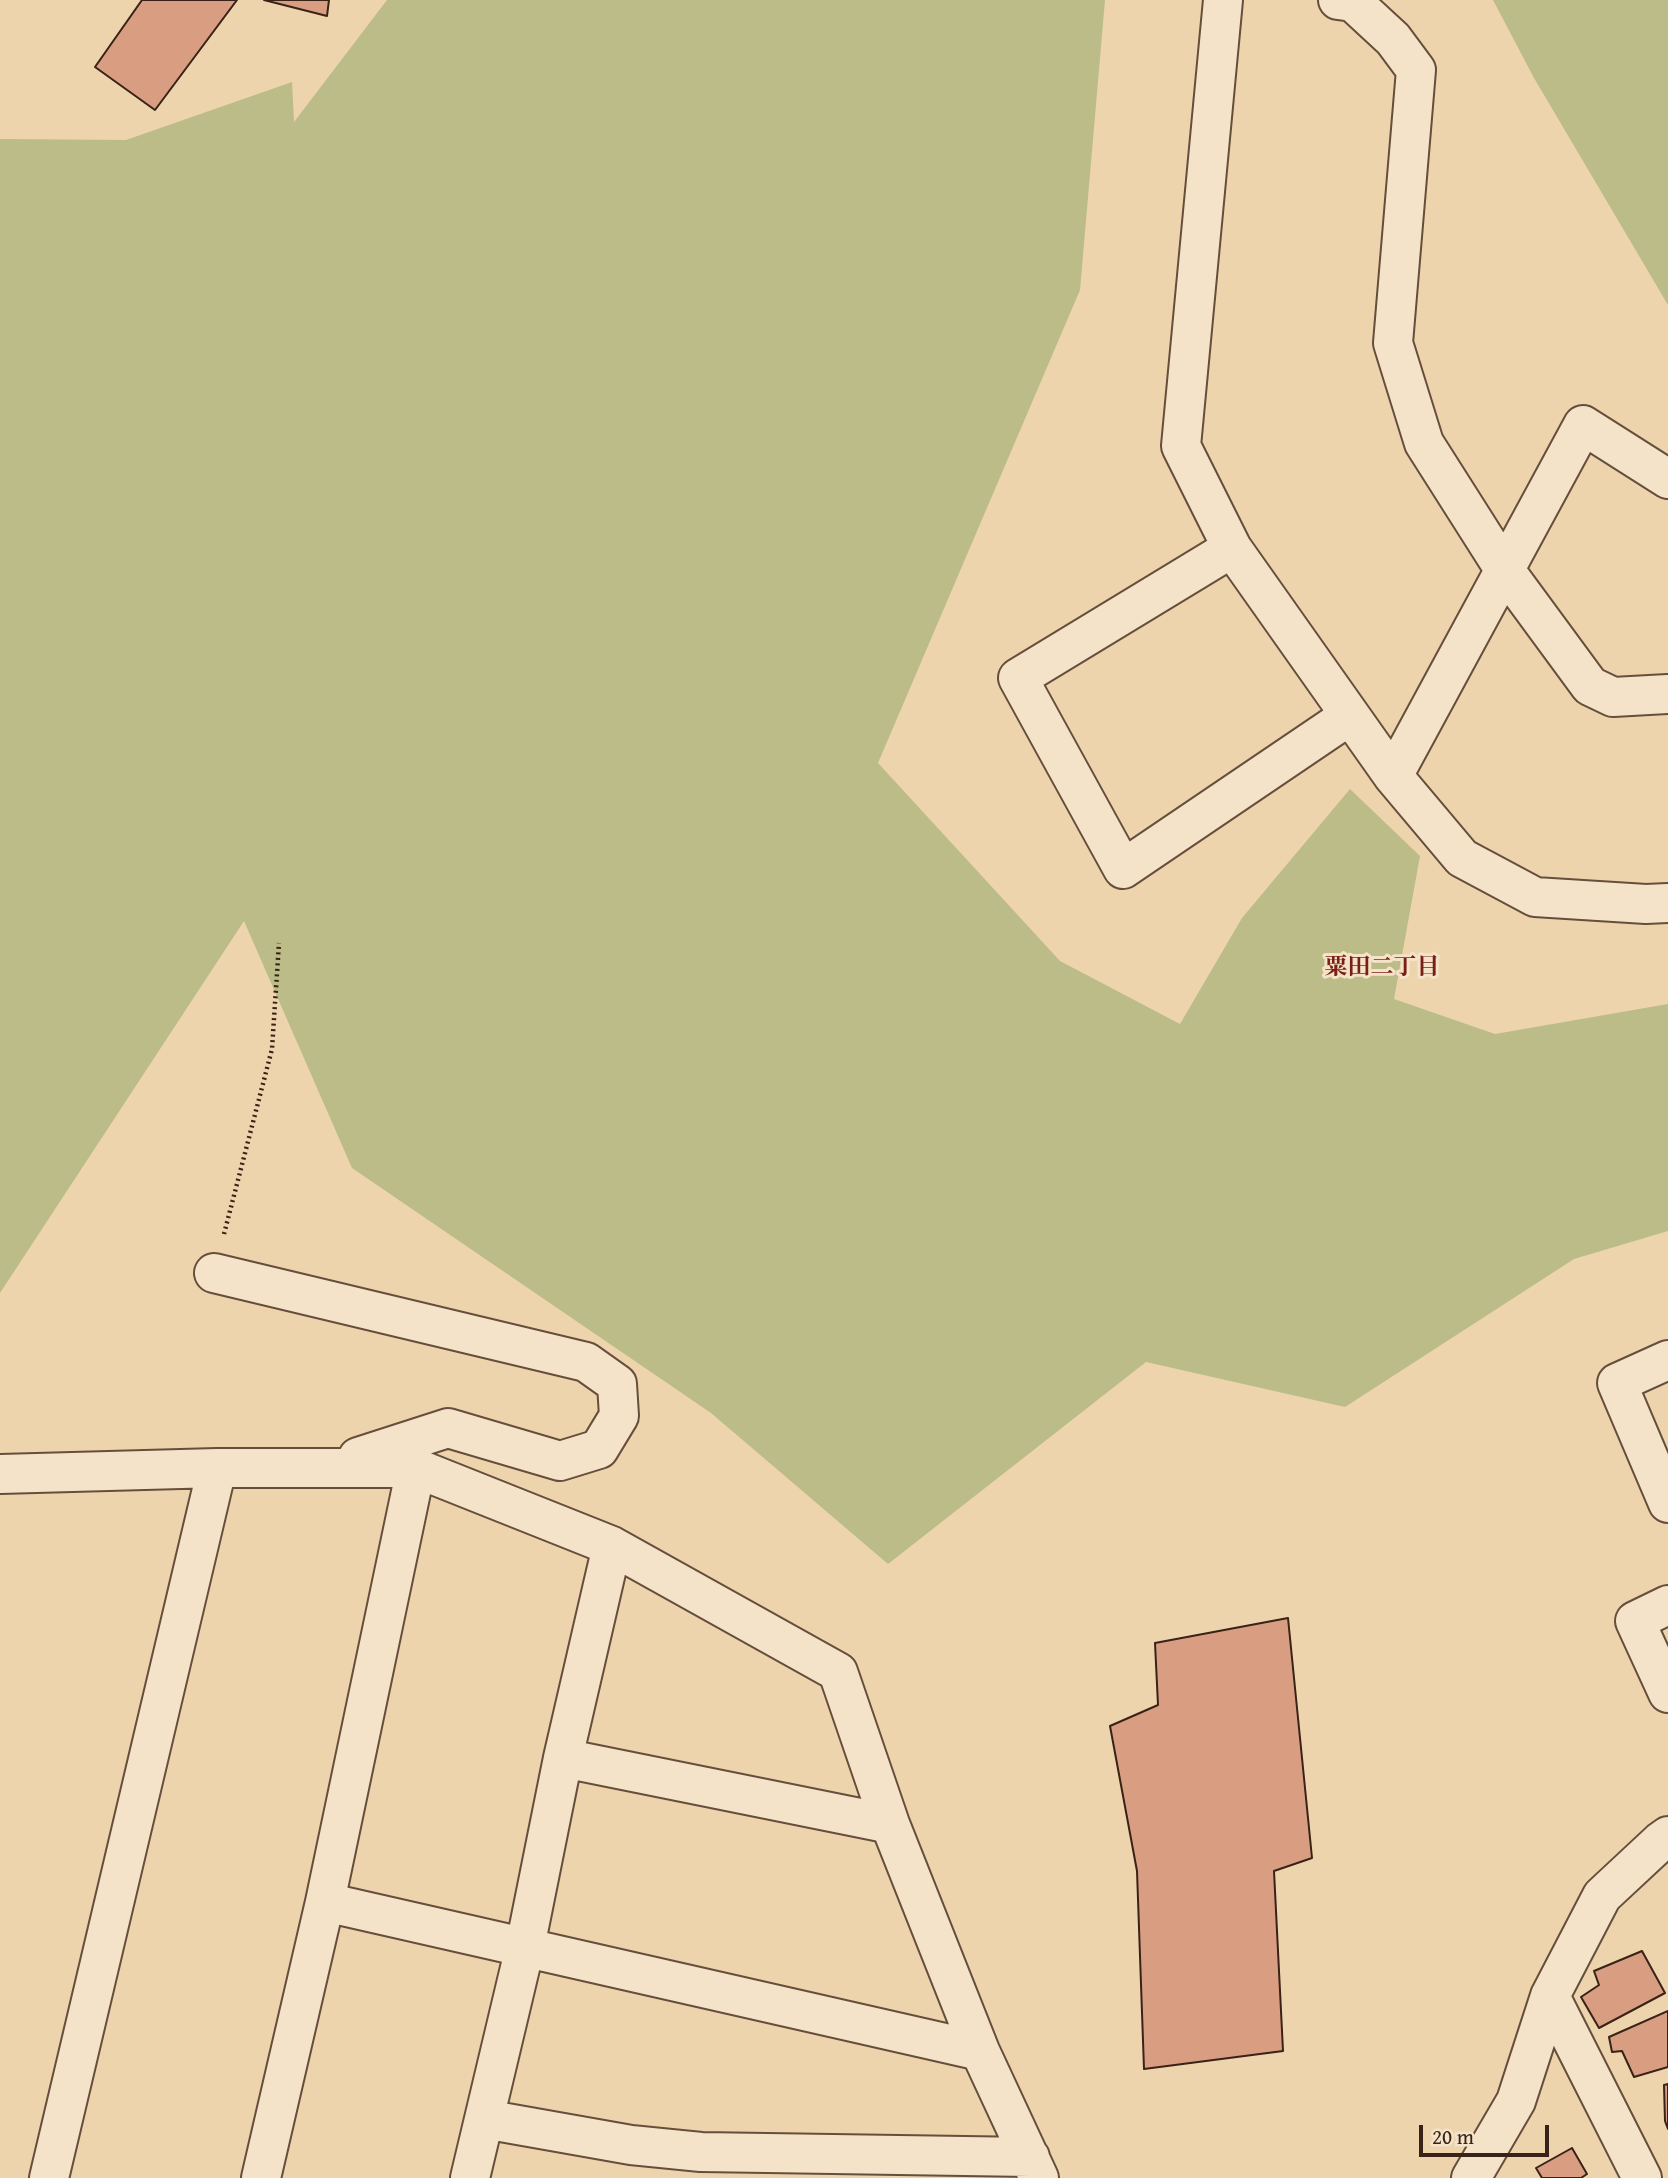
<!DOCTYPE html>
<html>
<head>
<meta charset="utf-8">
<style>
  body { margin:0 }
  #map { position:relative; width:1668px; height:2178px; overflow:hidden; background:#eed4ac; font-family:"Gentium Book Plus",serif }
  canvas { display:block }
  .scale { position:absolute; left:1419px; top:2125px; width:130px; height:32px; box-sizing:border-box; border:4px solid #392217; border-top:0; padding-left:9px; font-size:21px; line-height:24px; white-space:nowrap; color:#392217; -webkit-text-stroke:5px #f4e3c9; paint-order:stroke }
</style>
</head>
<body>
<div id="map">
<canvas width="1668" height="2178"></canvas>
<div class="scale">20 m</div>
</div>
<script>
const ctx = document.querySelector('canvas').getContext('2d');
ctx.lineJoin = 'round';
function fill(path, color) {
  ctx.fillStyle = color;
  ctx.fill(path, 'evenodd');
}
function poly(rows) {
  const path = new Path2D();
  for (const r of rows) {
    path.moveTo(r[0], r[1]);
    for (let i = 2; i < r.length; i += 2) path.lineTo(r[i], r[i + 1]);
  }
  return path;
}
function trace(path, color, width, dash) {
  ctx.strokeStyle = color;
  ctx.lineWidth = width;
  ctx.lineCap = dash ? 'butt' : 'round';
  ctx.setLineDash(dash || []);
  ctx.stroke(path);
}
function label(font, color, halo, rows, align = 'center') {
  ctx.font = font + ' "Gentium Book Plus","Noto Serif JP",serif';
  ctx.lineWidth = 6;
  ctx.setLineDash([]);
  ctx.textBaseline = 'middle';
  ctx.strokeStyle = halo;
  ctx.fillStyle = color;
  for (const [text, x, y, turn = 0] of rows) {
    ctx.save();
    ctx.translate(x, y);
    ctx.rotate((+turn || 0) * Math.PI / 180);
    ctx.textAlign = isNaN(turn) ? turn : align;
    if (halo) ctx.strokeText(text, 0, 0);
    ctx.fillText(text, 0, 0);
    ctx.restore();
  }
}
fill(poly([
  [387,0,1105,0,1080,290,878,763,1060,961,1180,1024,1242,918,1350,789,1420,856,1394,999,1495,1034,1668,1004,1668,1231,1574,1259,1345,1407,1146,1362,888,1564,711,1413,352,1168,244,921,0,1293,0,139,126,140,292,82,294,122],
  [1493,0,1668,0,1668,305,1534,78]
]), '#bbbc87');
const building = poly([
  [142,0,237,0,155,110,95,67,142,0],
  [264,0,329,0,327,16,264,0],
  [1288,1618,1312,1858,1274,1871,1283,2051,1144,2069,1137,1871,1110,1726,1158,1705,1155,1643,1288,1618],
  [1642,1951,1665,1993,1599,2028,1581,1997,1599,1985,1594,1971,1642,1951],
  [1668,2011,1668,2067,1634,2077,1622,2051,1612,2052,1609,2037,1668,2011],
  [1668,2084,1668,2129,1665,2121,1664,2085,1668,2084],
  [1572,2148,1587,2174,1581,2178,1542,2178,1536,2168,1572,2148]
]);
fill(building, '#d99e82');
trace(building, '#392217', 2);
const minor = poly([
  [1223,0,1181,446,1232,548,1393,776],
  [1338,0,1353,2,1393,39,1416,70,1393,343,1424,443,1504,569,1590,686,1613,697,1668,694],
  [1668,479,1583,425,1393,776,1462,858,1535,897,1646,904,1668,903],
  [1232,548,1018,678,1123,869,1349,716],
  [214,1273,586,1362,617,1384,619,1416,599,1449,560,1461,448,1428,358,1457],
  [1668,1360,1617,1383,1668,1503],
  [0,1474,217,1468,416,1468,612,1546,838,1672,890,1824,980,2051,1039,2178],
  [1668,1605,1635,1621,1668,1693],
  [563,1758,890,1824],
  [325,1902,980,2051],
  [1550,1996,1642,2178],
  [484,2119,631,2145,701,2152,1030,2157],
  [49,2178,217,1468],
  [261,2178,325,1902,416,1468],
  [470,2178,525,1947,563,1758,612,1546],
  [1471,2178,1516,2101,1550,1996,1602,1896,1661,1841,1668,1836]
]);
trace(minor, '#664e3c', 42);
trace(poly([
  [224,1234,272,1049,279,943]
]), '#392217', 4.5, [2, 3.5]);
trace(minor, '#f4e3c9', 38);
label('bold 23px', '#7a1f14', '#f4e3c9', [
  ["粟田二丁目",1382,968]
]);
</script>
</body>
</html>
